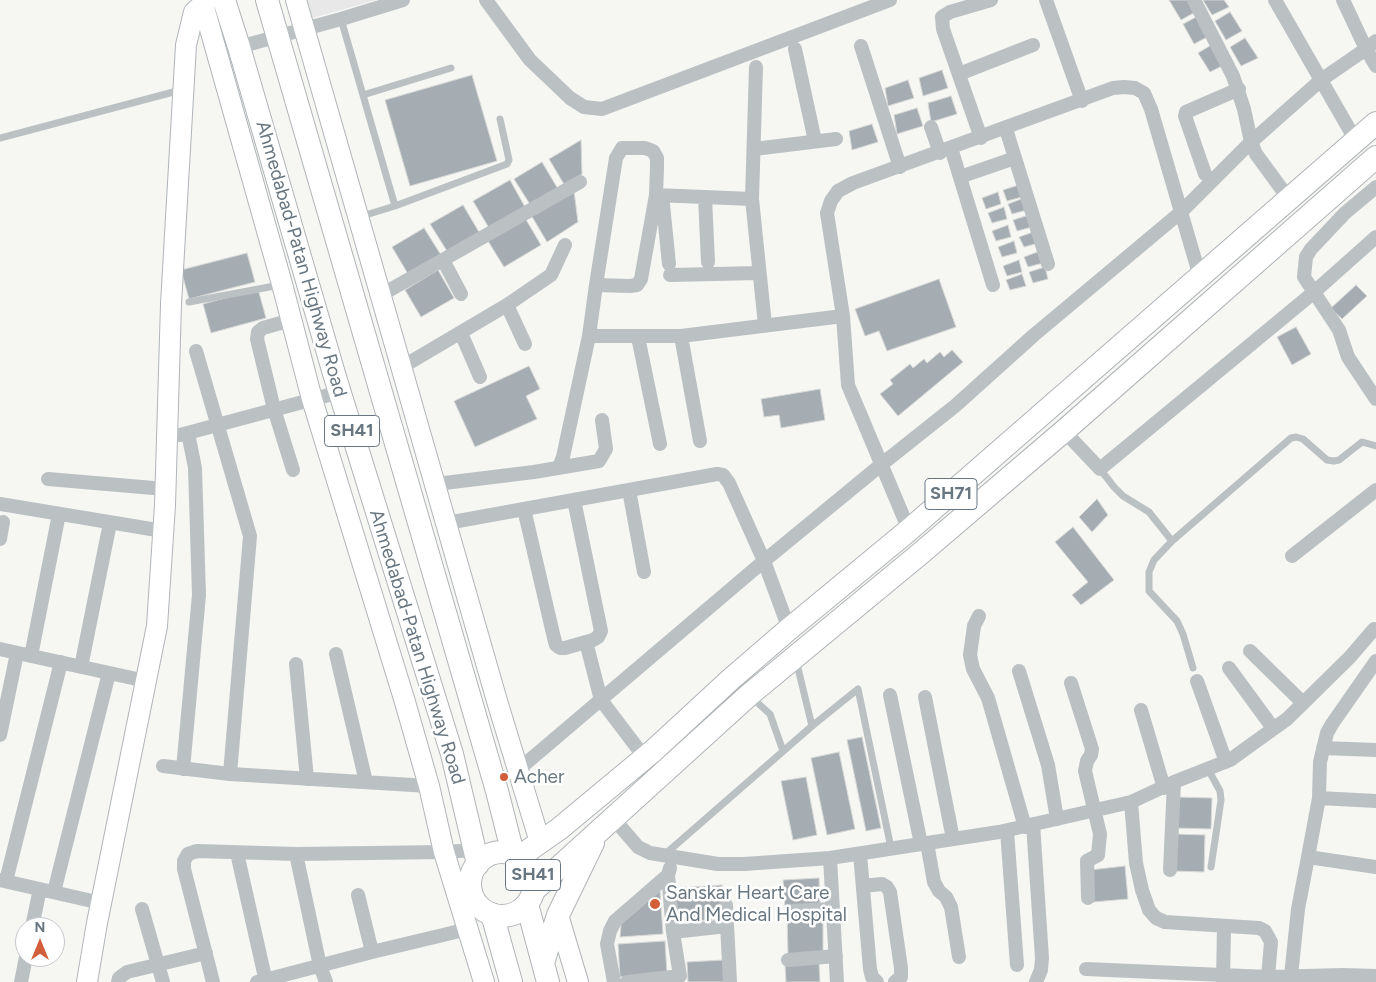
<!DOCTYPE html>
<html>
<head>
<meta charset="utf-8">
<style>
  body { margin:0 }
  #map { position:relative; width:1376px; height:982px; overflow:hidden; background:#f6f6f3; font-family:Figtree,sans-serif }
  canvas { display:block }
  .north { position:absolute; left:15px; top:917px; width:50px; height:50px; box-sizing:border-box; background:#fff; border:1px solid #c3c8cd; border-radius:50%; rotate:0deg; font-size:14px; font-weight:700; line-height:20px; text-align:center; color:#687681 }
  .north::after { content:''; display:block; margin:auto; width:18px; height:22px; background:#d15d39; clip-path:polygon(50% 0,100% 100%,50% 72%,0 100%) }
</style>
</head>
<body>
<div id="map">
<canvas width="1376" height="982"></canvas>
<div class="north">N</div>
</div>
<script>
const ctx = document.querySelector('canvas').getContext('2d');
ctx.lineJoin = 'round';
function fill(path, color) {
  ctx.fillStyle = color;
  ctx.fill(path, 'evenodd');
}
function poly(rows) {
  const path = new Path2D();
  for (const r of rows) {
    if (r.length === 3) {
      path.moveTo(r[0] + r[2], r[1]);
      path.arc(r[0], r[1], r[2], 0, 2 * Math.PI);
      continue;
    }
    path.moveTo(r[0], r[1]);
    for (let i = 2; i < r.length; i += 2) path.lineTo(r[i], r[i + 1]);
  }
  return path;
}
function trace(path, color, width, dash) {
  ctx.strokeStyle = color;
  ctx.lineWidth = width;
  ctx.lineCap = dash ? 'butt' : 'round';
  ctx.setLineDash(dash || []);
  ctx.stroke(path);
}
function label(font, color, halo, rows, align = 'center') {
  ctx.font = font + ' Figtree,sans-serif';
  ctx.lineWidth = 5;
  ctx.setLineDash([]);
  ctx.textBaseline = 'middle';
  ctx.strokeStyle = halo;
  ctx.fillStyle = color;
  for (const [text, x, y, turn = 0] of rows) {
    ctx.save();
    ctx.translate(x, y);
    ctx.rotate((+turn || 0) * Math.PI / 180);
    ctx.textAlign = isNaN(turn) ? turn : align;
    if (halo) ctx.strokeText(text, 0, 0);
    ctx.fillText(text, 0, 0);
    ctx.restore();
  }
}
fill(poly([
  [303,0,376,0,309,19]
]), '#e7e8e7');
const building = poly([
  [1169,0,1190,0,1197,11,1181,20,1169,0],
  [1203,0,1224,0,1229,7,1212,15,1203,0],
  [1230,12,1242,31,1226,40,1215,21,1230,12],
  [1198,16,1211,35,1194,44,1183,24,1198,16],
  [1245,38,1258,58,1241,66,1230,47,1245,38],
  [1213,44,1226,64,1210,72,1198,53,1213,44],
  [942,70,948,88,923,96,919,78,942,70],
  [472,75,497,161,410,186,385,100,472,75],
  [908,80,914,98,888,106,885,88,908,80],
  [951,96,957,114,931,122,928,103,951,96],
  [917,108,923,126,897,134,894,115,917,108],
  [872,124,878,142,852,150,849,131,872,124],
  [581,140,582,174,565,186,549,159,581,140],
  [542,162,558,189,531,206,514,179,542,162],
  [510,180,525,207,489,228,473,201,510,180],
  [1019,185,1022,197,1007,201,1003,190,1019,185],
  [574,191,578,222,547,242,531,215,574,191],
  [998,192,1001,204,986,209,982,198,998,192],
  [1024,198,1027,210,1012,214,1008,204,1024,198],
  [463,205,479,232,447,251,430,224,463,205],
  [1004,207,1007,219,992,223,988,213,1004,207],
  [1029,215,1032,227,1017,231,1013,220,1029,215],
  [525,218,541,245,504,267,488,241,525,218],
  [1008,225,1011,237,996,241,992,231,1008,225],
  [424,228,441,255,408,274,392,247,424,228],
  [1036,231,1039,243,1024,247,1019,237,1036,231],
  [1014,241,1017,253,1002,257,998,247,1014,241],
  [1040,251,1043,263,1028,267,1024,257,1040,251],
  [247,253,255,282,189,299,181,270,247,253],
  [1019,260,1022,272,1007,276,1003,266,1019,260],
  [1045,267,1048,279,1033,283,1029,272,1045,267],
  [438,270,454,298,421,317,405,290,438,270],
  [1022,274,1026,286,1010,290,1006,280,1022,274],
  [939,279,956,327,887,351,879,331,865,336,855,309,939,279],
  [1356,285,1367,296,1342,319,1331,308,1356,285],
  [258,289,266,318,211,333,203,304,258,289],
  [1296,327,1311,354,1292,365,1277,337,1296,327],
  [952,350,963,362,898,416,880,394,893,384,890,380,910,364,913,368,924,359,927,363,940,352,944,357,952,350],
  [529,366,540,389,526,396,537,419,475,447,454,401,529,366],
  [820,389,825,420,781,428,779,415,764,417,761,399,820,389],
  [1097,499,1108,515,1092,532,1079,517,1097,499],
  [1073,527,1114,580,1081,605,1072,595,1088,582,1055,542,1073,527],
  [862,737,881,828,866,831,847,740,862,737],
  [839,752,855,829,827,835,811,758,839,752],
  [806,777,817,835,793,840,781,781,806,777],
  [1175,797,1212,798,1211,829,1174,828,1175,797],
  [1175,834,1205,835,1204,872,1174,871,1175,834],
  [1125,866,1128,899,1093,902,1090,870,1125,866],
  [819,878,820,906,785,908,783,880,819,878],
  [722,885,724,919,676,922,674,888,722,885],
  [660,891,663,934,620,937,621,924,660,891],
  [823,915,823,953,788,954,787,916,823,915],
  [665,941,667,974,620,977,618,944,665,941],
  [723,960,725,982,688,982,687,962,723,960],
  [819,963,820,982,786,982,785,964,819,963]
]);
fill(building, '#a6adb2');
trace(building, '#d7d8d6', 1);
const secondary = poly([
  [296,0,497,701,540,842],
  [203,4,282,284,312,399,405,702,429,786,444,852,484,982],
  [558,915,578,982],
  [87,982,97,923,157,626,165,505,171,304,186,45,194,12,208,0]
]);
const primary = poly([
  [224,0,239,47,335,377,452,754,478,864],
  [267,0,497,791,513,854],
  [502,884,32],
  [519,857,559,829,653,751,731,679,789,629,909,530,1376,123],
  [534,890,749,695,921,553,1064,431,1376,157],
  [527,904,548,982],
  [492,914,511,982],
  [543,963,558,915,593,843]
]);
trace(secondary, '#b0b5b9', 22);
trace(primary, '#afb4b7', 24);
trace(poly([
  [341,19,395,206,359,217],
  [363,95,451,68],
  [0,138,181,90],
  [395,206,507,164,509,160,500,119],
  [189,302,280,285],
  [1100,469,1114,487,1123,496,1149,512,1172,541],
  [796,660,812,726],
  [1193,668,1183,634,1177,621,1149,591,1149,572,1154,560,1172,541,1291,438,1296,437,1303,439,1327,460,1334,461,1339,460,1362,442,1376,446],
  [751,697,770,714,783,751],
  [1208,769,1220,791,1221,800,1211,867],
  [663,856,812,726,858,689,891,848]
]), '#bbc0c3', 7);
trace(poly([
  [486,0,530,60,570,98,584,107,602,109,890,0],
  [1046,0,1082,101],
  [1194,0,1233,76,1244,109,1251,142,1256,154,1289,199],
  [1275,0,1356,141],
  [1343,0,1366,49,1376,66],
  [861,46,900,167],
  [239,47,341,19,403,0],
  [795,49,815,141],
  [756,67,752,199,765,325],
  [959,74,1033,45],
  [931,127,940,153],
  [1006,129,1048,264],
  [981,138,943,29,942,17,950,12,991,0],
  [951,148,993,285],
  [754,149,836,139],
  [1205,174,1185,116,1186,112,1239,89],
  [960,177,1015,158],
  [1376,187,1345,213,1311,249,1306,257,1304,277,1339,330,1348,357,1376,399],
  [656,195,752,199],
  [662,195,669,264],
  [705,197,708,262],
  [443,260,461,294],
  [670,275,759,273],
  [381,295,580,182],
  [507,305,525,344],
  [291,320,263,328,258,332,257,339,274,409,293,470],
  [461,333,480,377],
  [589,336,681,336,843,316],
  [681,336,700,441],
  [638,337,660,444],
  [196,351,250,536,230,774],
  [402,367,507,305,551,275,565,245],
  [1064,431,1100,469,1313,293,1376,237],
  [180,435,340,392],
  [559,467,563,457,589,336,596,285,616,158,622,148,645,148,653,151,657,158,657,168,656,195,641,279,637,285,630,286,596,285],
  [48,479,165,489],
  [436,484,534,472,599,461,606,449,602,420],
  [629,490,644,572],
  [0,504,163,531],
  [524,509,554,638,556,645,560,648,565,648,593,640,598,637,601,631,574,500],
  [447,523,717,474,723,475,729,483,764,561,789,629],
  [909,530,848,385,843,316,827,213,831,201,838,191,853,183,1113,88,1124,87,1135,88,1144,93,1151,109,1200,277],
  [0,539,3,522],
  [1292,556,1376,490],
  [979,616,974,626,970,655,973,669,988,698,1025,827],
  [586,642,601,700,645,758],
  [0,649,146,681],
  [1250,651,1303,703],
  [336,654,366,782],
  [31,656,59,514],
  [1376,661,1332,724,1327,733,1320,762,1319,798,1308,857,1376,867],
  [296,664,307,779],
  [81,667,110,523],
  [1229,668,1273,728],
  [1019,671,1048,765,1057,819],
  [1197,681,1226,762],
  [1071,683,1092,749,1091,755,1087,761,1085,771,1100,834,1098,855,1087,861,1088,898],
  [890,695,921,844],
  [925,697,953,839],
  [1141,710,1164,788],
  [0,735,17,653],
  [1323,748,1376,750],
  [163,766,230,774,429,786],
  [183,769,199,595,195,468,188,433],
  [518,770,764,561,882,464,955,406,1034,335,1181,212,1251,142,1321,80,1366,49,1376,41],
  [1319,798,1376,801],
  [1131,802,1136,863,1142,890,1149,910,1156,918,1165,922,1259,928,1265,931,1271,942,1268,977,1343,975,1376,976],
  [613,818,638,847,650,853,718,864,744,864,830,858,999,832,1131,802,1174,782,1230,760,1287,719,1350,657,1374,629],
  [1033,824,1042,958,1041,970,1036,982],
  [1007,831,1017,965],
  [927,843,934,882,939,891,946,897,951,907,959,957],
  [237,853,266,982],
  [296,854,320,966,326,982],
  [860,854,870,969,872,977,877,982],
  [830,858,837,982],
  [1170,870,1174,782],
  [0,880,101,903],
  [6,881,61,662],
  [863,886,882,884,887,887,890,892,901,968,901,977,895,982],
  [54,892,109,673],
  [358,895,372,952],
  [726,905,730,982],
  [142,909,163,982],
  [792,911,833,909],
  [32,927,40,889],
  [673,932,727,926],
  [788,960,836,956],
  [1086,969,1268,977],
  [1291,976,1298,909,1308,857],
  [21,982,26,957],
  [118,982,119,978,127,972,206,953],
  [213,982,184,869,184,861,188,854,197,851,296,854,444,852,475,850],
  [257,982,372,952,468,929],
  [614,982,607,944,610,931,615,921,668,875,670,868],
  [627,982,680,976,673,932,668,875],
  [1223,982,1224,926]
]), '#bbc0c3', 14);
trace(secondary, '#fff', 20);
trace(primary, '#fff', 22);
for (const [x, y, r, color] of [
  [504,777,5,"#d15d39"],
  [655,904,6,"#d15d39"]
]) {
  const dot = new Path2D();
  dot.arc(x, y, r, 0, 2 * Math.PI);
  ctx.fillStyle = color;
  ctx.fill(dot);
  trace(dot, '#fff', 2);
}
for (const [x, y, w] of [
  [352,431,55],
  [951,494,52],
  [533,875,55]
]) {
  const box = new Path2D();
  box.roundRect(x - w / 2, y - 15.5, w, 31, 4);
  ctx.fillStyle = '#fff';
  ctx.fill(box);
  trace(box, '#687681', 1);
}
label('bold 18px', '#687681', null, [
  ["SH41",352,431],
  ["SH71",951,494],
  ["SH41",533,875]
]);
label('19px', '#687681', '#fff', [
  ["Ahmedabad-Patan Highway Road",301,259,74],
  ["Ahmedabad-Patan Highway Road",417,647,73]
]);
label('19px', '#687681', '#fff', [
  ["Acher",514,777],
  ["Sanskar Heart Care",666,893],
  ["And Medical Hospital",666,915]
], 'left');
</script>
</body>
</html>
